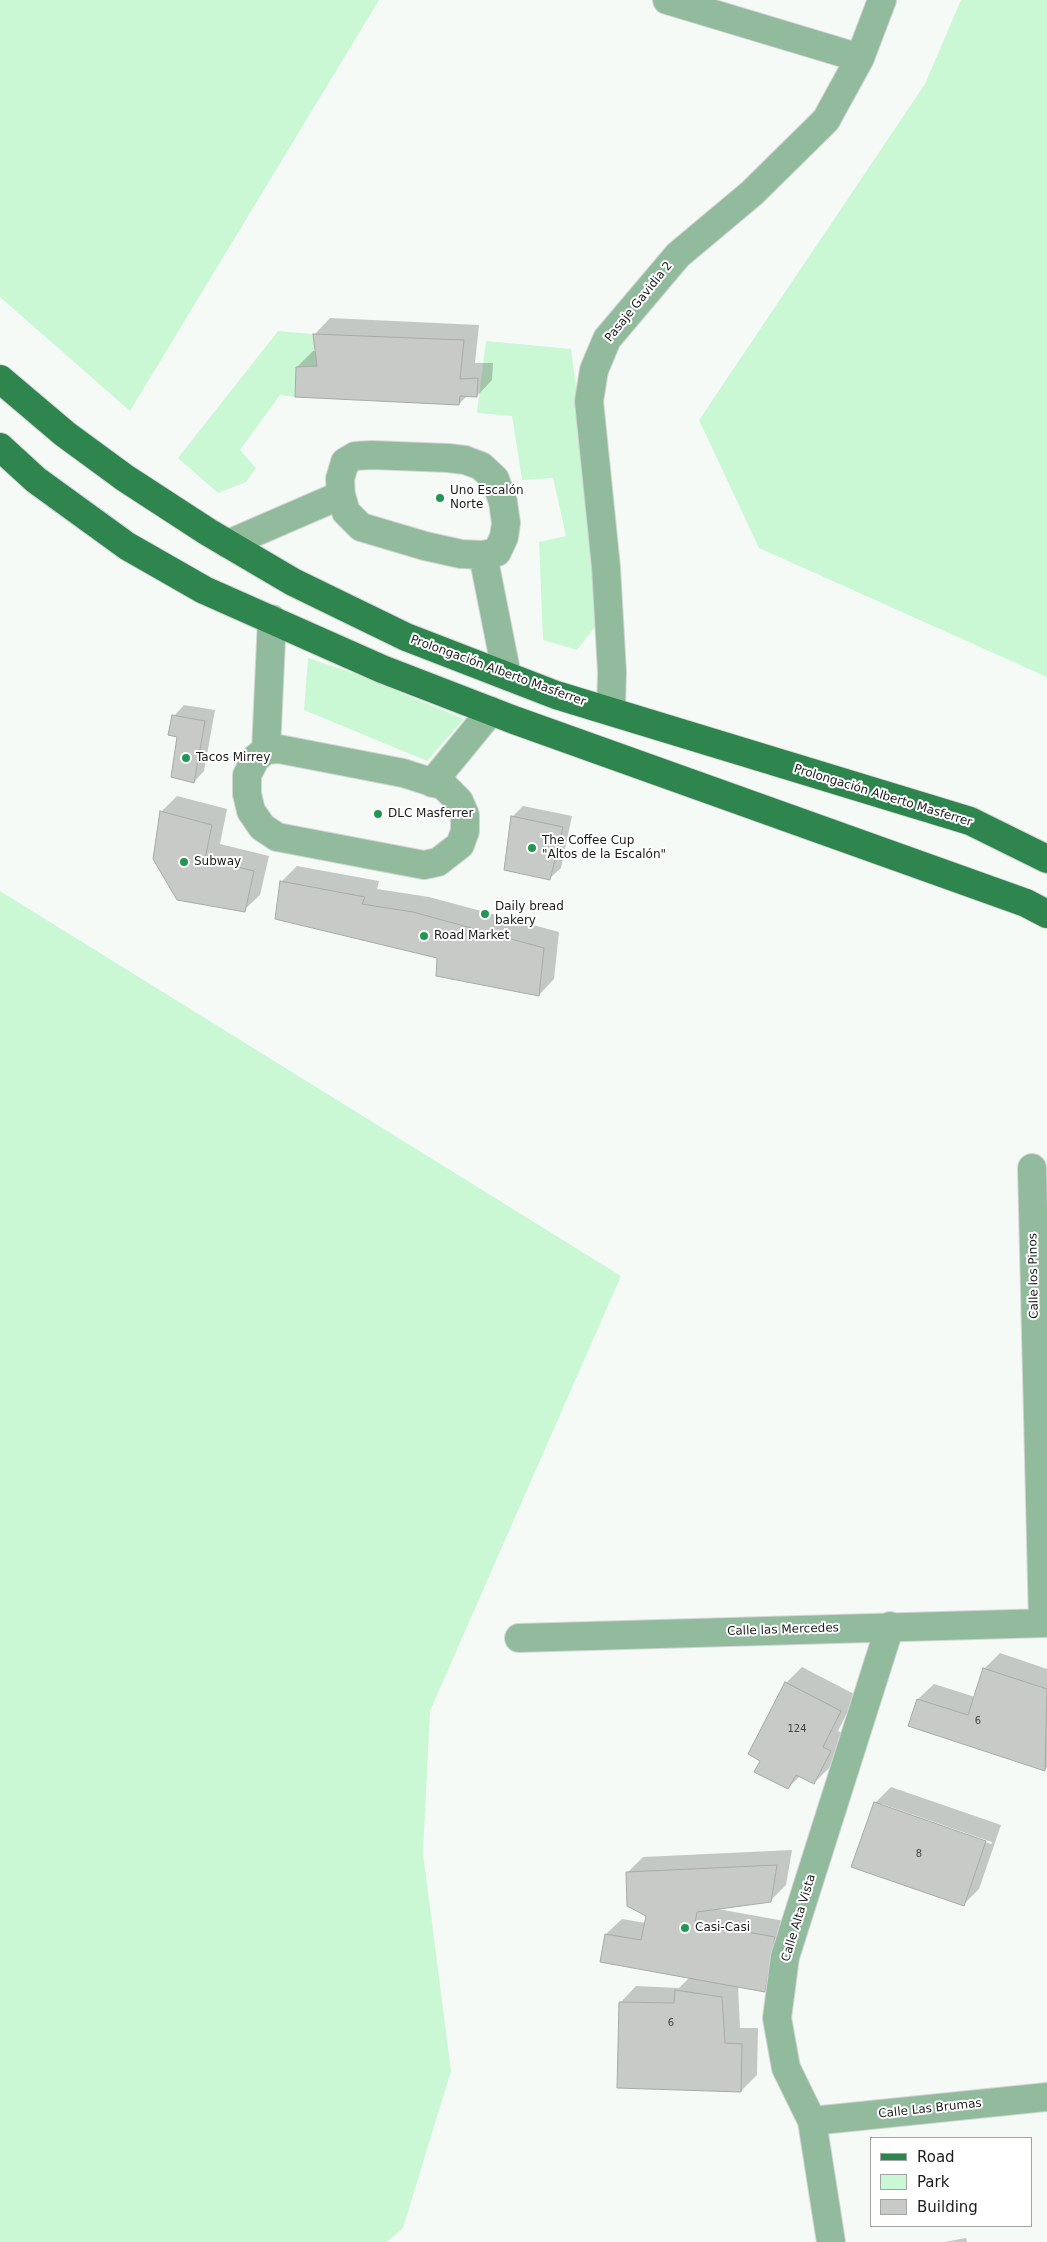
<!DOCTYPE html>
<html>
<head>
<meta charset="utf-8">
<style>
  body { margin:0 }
  #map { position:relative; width:1047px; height:2242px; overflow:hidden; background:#f6faf7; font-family:"DejaVu Sans",sans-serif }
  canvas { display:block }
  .legend { position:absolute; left:870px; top:2137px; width:162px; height:90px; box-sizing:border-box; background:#fff; border:1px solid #a3a4a4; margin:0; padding:6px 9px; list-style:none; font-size:15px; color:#1a1b1b }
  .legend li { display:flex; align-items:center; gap:10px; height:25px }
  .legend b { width:25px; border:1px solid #a3a4a4 }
</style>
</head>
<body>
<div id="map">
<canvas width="1047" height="2242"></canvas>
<ul class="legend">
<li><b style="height:6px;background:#2e854e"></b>Road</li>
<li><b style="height:14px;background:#caf8d5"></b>Park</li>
<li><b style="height:14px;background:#c7cac7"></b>Building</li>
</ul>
</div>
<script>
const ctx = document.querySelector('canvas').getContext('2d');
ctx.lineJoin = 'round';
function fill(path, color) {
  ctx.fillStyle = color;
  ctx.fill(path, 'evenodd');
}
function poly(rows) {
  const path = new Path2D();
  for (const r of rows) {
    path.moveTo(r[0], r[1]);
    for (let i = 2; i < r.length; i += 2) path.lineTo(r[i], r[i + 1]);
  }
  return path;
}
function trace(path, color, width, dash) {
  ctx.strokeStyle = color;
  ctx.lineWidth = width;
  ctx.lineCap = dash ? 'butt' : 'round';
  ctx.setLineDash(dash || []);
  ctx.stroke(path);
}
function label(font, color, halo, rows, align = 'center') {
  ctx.font = font + ' "DejaVu Sans",sans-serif';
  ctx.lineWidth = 4;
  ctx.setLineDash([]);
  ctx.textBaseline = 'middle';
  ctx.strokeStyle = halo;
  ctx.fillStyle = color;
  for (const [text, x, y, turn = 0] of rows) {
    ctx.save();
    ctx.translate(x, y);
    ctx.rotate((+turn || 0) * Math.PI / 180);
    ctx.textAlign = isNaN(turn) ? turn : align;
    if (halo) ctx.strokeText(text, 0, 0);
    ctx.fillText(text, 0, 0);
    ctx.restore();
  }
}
fill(poly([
  [0,0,379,0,130,411,0,297],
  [961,0,1047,0,1047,677,759,548,699,420,925,84],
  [278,331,313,334,317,366,296,367,295,397,280,395,240,450,256,468,246,482,218,493,178,458],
  [486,341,571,349,599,568,595,627,577,650,543,640,539,542,566,536,553,478,522,480,512,416,477,413],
  [308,658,356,674,464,719,427,761,304,710],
  [0,891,621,1276,430,1711,423,1853,451,2071,403,2228,387,2242,0,2242]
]), '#caf8d5');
fill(poly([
  [330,318,479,325,475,363,493,363,492,380,477,396,468,395,459,404,297,367,313,351,317,351,315,334],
  [184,705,215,710,204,771,194,782,174,716],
  [177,796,227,809,220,844,269,856,260,895,244,910,161,812],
  [523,806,572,816,561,868,550,878,512,817],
  [297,866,379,881,377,889,429,897,559,932,554,979,539,995,438,957,281,882],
  [1000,1653,1047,1669,1047,1767,1045,1770,910,1725,918,1699,934,1684,975,1697,984,1669],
  [802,1667,856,1695,838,1731,846,1735,830,1767,814,1783,800,1776,788,1788,762,1760,786,1683],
  [891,1787,1001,1825,979,1889,963,1905,875,1803],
  [882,1804,992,1842,991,1844,882,1806],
  [792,1850,786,1885,770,1901,718,1909,790,1922,780,1974,765,1990,738,1985,740,2028,758,2028,757,2075,741,2091,621,2002,636,1986,679,1988,690,1977,606,1934,622,1919,646,1923,647,1915,627,1873,643,1857],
  [966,2238,967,2242,945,2242]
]), '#0003');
const building = poly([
  [313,334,464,340,460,379,478,378,477,397,460,396,459,405,295,397,296,367,317,366,313,334],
  [172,715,205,721,194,783,171,777,177,737,168,735,172,715],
  [160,811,212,825,205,859,254,871,245,912,177,900,153,859,160,811],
  [511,816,563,827,550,880,504,870,511,816],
  [280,881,365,897,362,904,413,912,544,948,539,996,436,976,437,958,275,919,280,881],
  [983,1668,1047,1689,1045,1771,908,1726,917,1699,968,1715,983,1668],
  [785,1682,841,1711,823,1747,831,1751,814,1784,796,1775,788,1789,754,1772,760,1761,748,1754,785,1682],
  [874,1802,986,1841,964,1906,851,1867,874,1802],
  [777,1865,771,1902,697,1912,695,1923,775,1937,765,1992,600,1962,605,1934,641,1940,646,1916,627,1906,626,1872,777,1865],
  [675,1990,722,1997,725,2043,742,2044,741,2092,617,2088,619,2002,674,2003,675,1990]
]);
fill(building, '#c7cac7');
trace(building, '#a7aaa7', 1);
const minor = poly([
  [667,0,860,58],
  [372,455,448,458,465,460,481,466,495,479,503,502,506,523,504,537,497,552,483,555,461,554,425,546,361,527,346,512,341,495,340,479,345,462,355,456,372,455],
  [228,544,341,495],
  [483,555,507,676],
  [611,711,612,672,606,567,589,401,594,370,607,339,678,255,752,193,826,120,860,58,882,0],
  [279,749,403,773,444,786,459,801,465,815,465,831,460,845,438,862,424,865,277,837,262,827,251,811,247,794,247,775,256,758,266,750,279,749],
  [266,750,272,619],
  [432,783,491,711],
  [1032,1168,1043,1623],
  [519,1638,1047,1623],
  [812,2121,1047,2097],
  [831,2242,812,2121,786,2068,777,2018,785,1957,890,1626]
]);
const major = poly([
  [0,379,65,434,125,478,208,532,293,582,406,637,556,695,970,821,1047,859],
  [0,447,36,480,127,546,204,590,382,669,514,720,1026,903,1047,914]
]);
trace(minor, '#d3d6d4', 30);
trace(major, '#d3d6d4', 30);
trace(minor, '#91bb9c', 28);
trace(major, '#2e854e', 28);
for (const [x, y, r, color] of [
  [440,498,5,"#229753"],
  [186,758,5,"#229753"],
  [378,814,5,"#229753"],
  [532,848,5,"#229753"],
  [184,862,5,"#229753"],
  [485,914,5,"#229753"],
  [424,936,5,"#229753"],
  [685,1928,5,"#229753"]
]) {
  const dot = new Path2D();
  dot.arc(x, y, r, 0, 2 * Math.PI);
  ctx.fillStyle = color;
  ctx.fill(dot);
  trace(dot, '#fff', 2);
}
label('10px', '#454746', null, [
  ["6",978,1721],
  ["124",797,1729],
  ["8",919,1854],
  ["6",671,2023]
]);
label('12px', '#1a1b1b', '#fff', [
  ["Pasaje Gavidia 2",639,302,-51],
  ["Prolongación Alberto Masferrer",498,671,20],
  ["Prolongación Alberto Masferrer",883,796,17],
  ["Calle los Pinos",1034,1276,-91],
  ["Calle las Mercedes",783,1630,-2],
  ["Calle Alta Vista",799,1918,-73],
  ["Calle Las Brumas",930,2109,-6]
]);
label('12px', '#1a1b1b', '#fff', [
  ["Uno Escalón",450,491],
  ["Norte",450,505],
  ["Tacos Mirrey",196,758],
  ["DLC Masferrer",388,814],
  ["The Coffee Cup",542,841],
  ["\"Altos de la Escalón\"",542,855],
  ["Subway",194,862],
  ["Daily bread",495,907],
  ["bakery",495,921],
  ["Road Market",434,936],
  ["Casi-Casi",695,1928]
], 'left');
</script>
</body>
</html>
